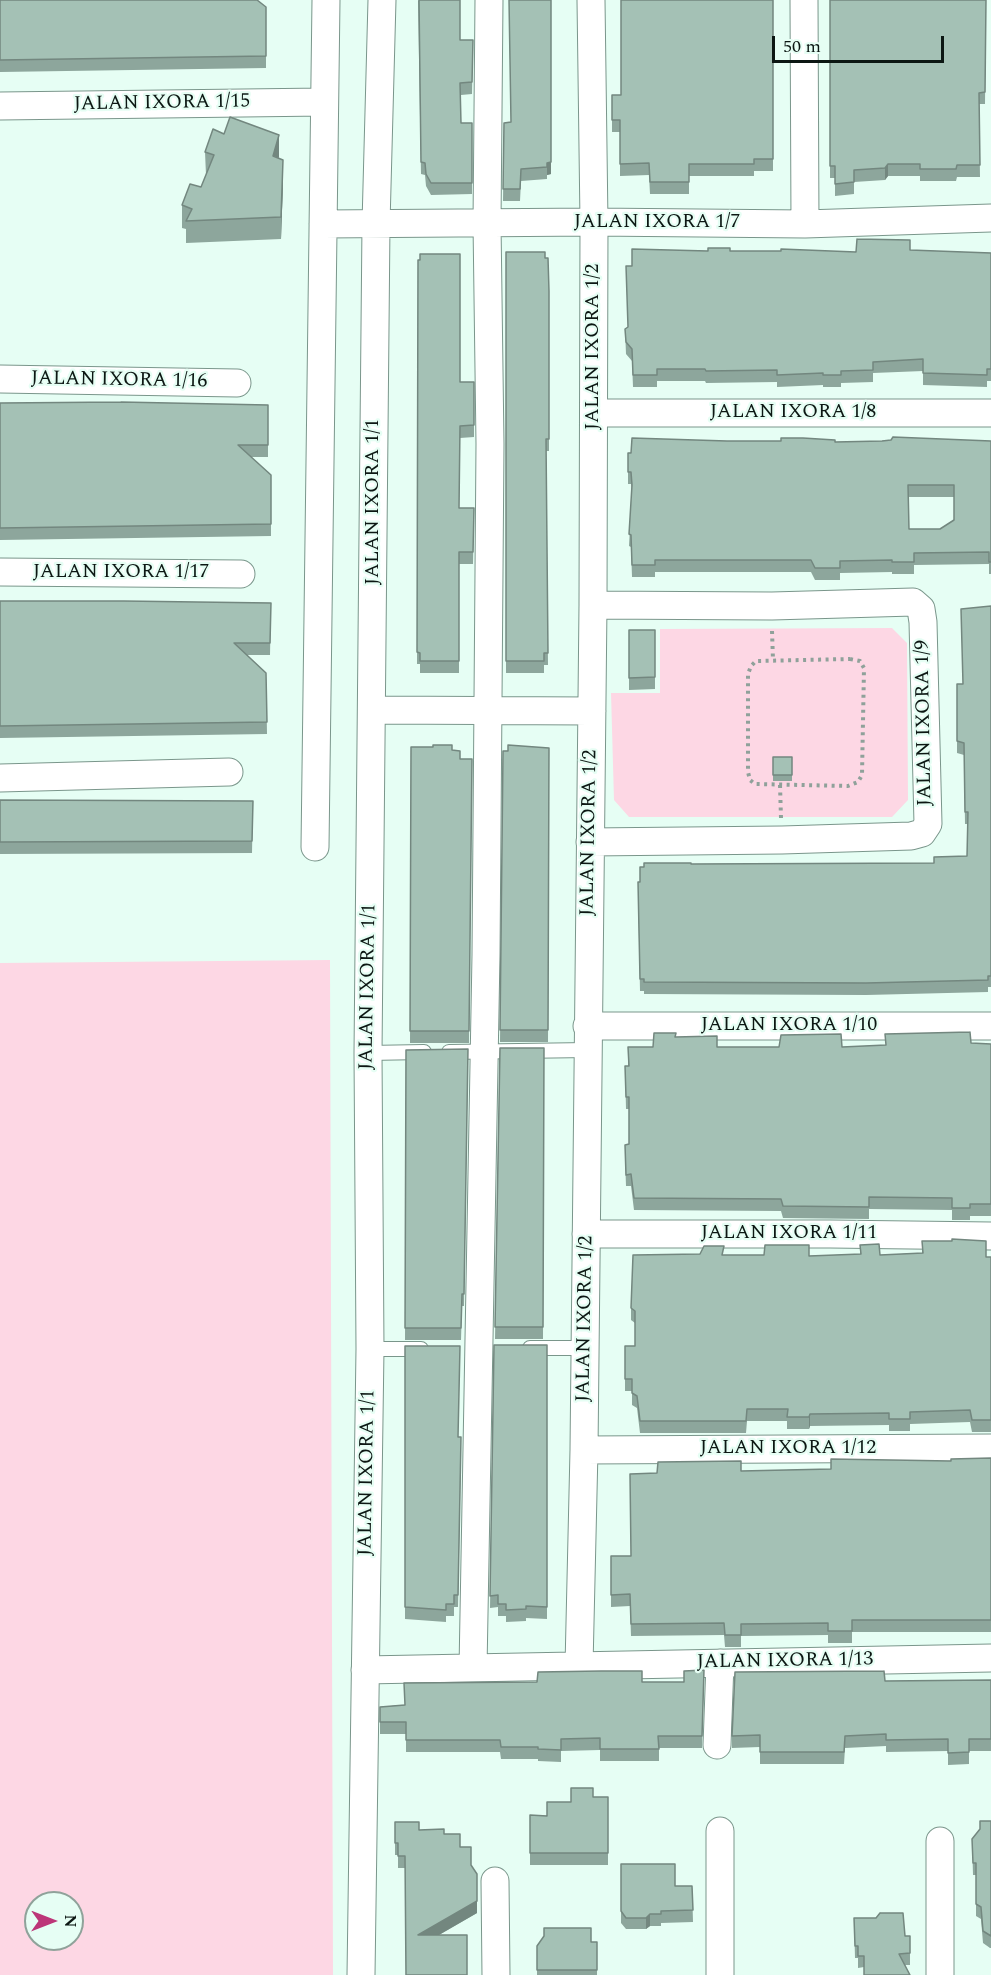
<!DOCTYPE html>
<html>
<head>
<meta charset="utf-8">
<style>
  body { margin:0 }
  #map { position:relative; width:991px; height:1975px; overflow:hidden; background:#e6fef4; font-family:Spectral,serif }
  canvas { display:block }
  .north { position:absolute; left:24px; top:1891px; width:60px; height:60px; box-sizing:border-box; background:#e6fef4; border:2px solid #8fa29a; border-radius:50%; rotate:90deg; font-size:16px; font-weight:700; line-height:24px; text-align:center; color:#0c1713 }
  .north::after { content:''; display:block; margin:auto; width:21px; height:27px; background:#bc3678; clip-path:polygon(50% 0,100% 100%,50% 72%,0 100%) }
  .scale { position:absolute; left:772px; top:36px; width:172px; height:27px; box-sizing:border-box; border:3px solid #0c1713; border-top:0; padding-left:8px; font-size:18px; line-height:21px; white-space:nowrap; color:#0c1713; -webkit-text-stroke:4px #e6fef4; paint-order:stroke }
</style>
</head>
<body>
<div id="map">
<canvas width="991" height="1975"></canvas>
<div class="north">N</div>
<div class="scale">50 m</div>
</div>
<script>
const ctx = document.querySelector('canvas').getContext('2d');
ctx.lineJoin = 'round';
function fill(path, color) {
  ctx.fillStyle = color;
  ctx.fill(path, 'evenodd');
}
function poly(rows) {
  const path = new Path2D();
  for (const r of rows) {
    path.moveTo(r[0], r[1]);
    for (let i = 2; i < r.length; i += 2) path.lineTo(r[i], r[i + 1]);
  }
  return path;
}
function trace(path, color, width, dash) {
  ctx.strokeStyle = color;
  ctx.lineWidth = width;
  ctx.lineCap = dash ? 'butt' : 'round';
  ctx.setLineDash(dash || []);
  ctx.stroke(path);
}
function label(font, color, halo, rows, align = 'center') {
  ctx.font = font + ' Spectral,serif';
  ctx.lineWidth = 4.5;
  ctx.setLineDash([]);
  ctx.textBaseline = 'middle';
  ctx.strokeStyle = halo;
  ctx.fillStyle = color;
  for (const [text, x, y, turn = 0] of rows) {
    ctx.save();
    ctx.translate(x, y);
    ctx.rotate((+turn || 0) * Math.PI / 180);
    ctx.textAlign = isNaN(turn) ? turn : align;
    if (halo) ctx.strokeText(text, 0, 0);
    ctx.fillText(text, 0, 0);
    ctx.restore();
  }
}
fill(poly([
  [892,628,907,643,908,800,892,817,629,817,614,800,611,693,660,693,660,629],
  [330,960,333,1975,0,1975,0,963],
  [36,1903,72,1903,72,1939,36,1939]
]), '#fdd7e4');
const service = poly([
  [449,1052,588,1050],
  [368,1053,424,1052],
  [530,1348,585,1348],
  [370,1349,421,1349]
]);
const minor = poly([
  [804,0,805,224],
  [0,106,324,102],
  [323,224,594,222,805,224,991,218],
  [0,379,237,383],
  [594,413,991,413],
  [0,572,241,574],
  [372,710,592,711],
  [0,778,229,772],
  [590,842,782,840,911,836,922,833,928,824,923,622,921,609,913,602,772,606,593,605],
  [315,847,326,0],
  [587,1026,991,1026],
  [586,1234,830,1234,991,1236],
  [584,1450,991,1448],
  [579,1666,584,1450,593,605,594,222,591,0],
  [473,1668,486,955,490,444,487,223,489,0],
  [365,1670,991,1658],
  [717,1745,720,1663],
  [720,1831,720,1975],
  [940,1841,940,1975],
  [495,1881,496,1975],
  [361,1975,370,1349,368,1053,376,224,382,0]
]);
trace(service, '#7a968b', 16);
trace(minor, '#7a968b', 29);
trace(poly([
  [772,631,773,660],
  [850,659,860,661,864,668,862,775,858,782,848,786,755,784,750,780,748,772,748,674,751,666,756,661,850,659],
  [780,785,781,818]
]), '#8fa19a', 4, [3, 4.5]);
trace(service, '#fff', 14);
trace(minor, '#fff', 27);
fill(poly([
  [0,0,266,7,266,68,0,72],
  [418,0,460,40,473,40,472,94,461,95,461,123,472,123,472,194,431,195,426,186,425,175,421,174],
  [509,0,551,174,547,175,547,179,521,181,520,201,503,201,504,123,511,122],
  [773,0,773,171,754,171,754,176,689,176,689,194,650,194,649,175,620,176,620,132,612,132,612,95,621,95],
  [830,0,986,0,985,104,979,104,980,177,957,177,956,181,920,181,920,176,888,176,885,180,854,182,854,194,835,196,835,178,830,178],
  [205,152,279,159,283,183,281,239,186,243,186,229,182,228,182,205,201,187,206,175],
  [910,250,991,253,991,381,987,381,987,387,923,385,923,371,873,373,873,382,841,383,841,387,823,387,823,385,777,387,777,382,706,383,705,381,657,381,657,387,633,387,632,361,626,354,625,329,628,327,632,266,708,251,730,251,856,252],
  [506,252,545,258,549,291,549,451,546,451,548,665,544,665,544,673,506,673],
  [418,260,420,260,460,382,474,382,474,437,460,438,459,508,474,508,473,564,459,564,459,673,420,673,420,664,417,664],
  [0,403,268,405,268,457,251,457,271,475,271,536,0,540],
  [727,441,835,442,991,441,991,574,989,574,989,564,914,565,914,574,892,574,892,572,840,573,840,580,815,580,811,572,655,572,655,577,632,577,631,547,629,546,632,490,631,484,628,484,628,453],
  [908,497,954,497,954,520,940,529,909,529],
  [0,601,271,603,270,655,247,655,266,673,267,734,0,738],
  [991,606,991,987,988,987,988,992,866,995,644,994,644,991,640,991,638,894,640,882,691,864,934,863,967,856,968,824,965,824,964,755,957,753,957,684,963,684],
  [629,630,655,630,655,689,629,690],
  [411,747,452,750,460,759,472,759,469,1043,410,1043],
  [549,748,548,1042,500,1042,503,751],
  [773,757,792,757,792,781,773,781],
  [0,800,253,801,252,853,0,854],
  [676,1037,717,1047,842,1047,991,1044,991,1216,970,1216,970,1220,952,1220,952,1210,869,1209,869,1219,783,1218,781,1211,634,1210,631,1186,626,1186,625,1157,625,1145,629,1144,629,1109,626,1109,625,1066,628,1066,628,1047,653,1047],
  [500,1048,544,1048,543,1339,495,1339],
  [468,1049,464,1306,462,1306,461,1340,405,1340,406,1050],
  [922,1241,986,1257,991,1257,991,1432,972,1432,970,1422,910,1424,910,1431,889,1431,889,1425,810,1426,809,1429,787,1429,787,1421,747,1421,746,1433,640,1433,637,1408,632,1405,632,1391,625,1391,625,1346,635,1346,635,1323,631,1320,631,1308,724,1255,809,1256,860,1254,860,1245,880,1255,922,1253],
  [494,1345,547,1345,547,1619,526,1618,526,1621,506,1622,506,1616,498,1616,498,1607,490,1608],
  [405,1346,458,1437,461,1449,458,1607,454,1607,454,1616,446,1616,446,1622,405,1619],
  [991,1458,991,1632,852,1632,852,1643,828,1643,828,1635,741,1636,741,1647,725,1647,724,1635,631,1636,630,1606,611,1607,611,1556,631,1556,741,1471,831,1469],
  [704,1670,702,1748,659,1748,659,1761,600,1761,600,1750,561,1751,561,1762,538,1761,538,1759,501,1759,500,1752,406,1752,406,1734,380,1734,380,1707,642,1682,684,1682],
  [991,1680,991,1751,969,1751,969,1764,948,1765,948,1751,886,1752,886,1746,845,1748,844,1764,760,1764,760,1747,732,1748,732,1736,885,1681],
  [593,1797,608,1797,608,1865,530,1865,530,1815,547,1816,571,1802],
  [991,1821,991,1948,990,1948,983,1943,981,1919,976,1916,976,1875,973,1875,972,1839],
  [395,1822,419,1830,444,1834,460,1847,471,1865,477,1913,439,1935,406,1975,405,1868,398,1868,398,1855,395,1855],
  [621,1864,675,1886,692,1886,693,1922,661,1923,661,1926,650,1926,646,1929,626,1929,621,1923],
  [854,1918,905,1936,910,1936,910,1965,905,1965,910,1975,864,1975,864,1967,858,1968,858,1958,855,1958],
  [591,1942,597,1942,597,1975,537,1975,537,1946]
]), '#8da69c');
fill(poly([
  [279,135,279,158,273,156],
  [283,160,283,183,281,239,281,217],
  [551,162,551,174,547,175,547,163],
  [888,164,888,176,885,180,885,168],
  [810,1414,810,1426,809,1429,809,1417],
  [477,1901,477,1913,418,1947,418,1935],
  [650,1914,650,1926,646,1929,646,1918]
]), '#73877f');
const building = poly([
  [0,0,257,0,266,7,266,56,0,60,0,0],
  [419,0,460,0,460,40,473,40,472,82,460,83,461,123,472,123,472,183,431,183,426,174,425,163,421,162,419,0],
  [509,0,551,0,551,162,547,163,547,167,521,169,520,189,503,189,504,123,511,122,509,0],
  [621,0,773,0,773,159,754,159,754,164,689,164,689,182,650,182,649,163,620,164,620,120,612,120,612,95,621,95,621,0],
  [830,0,986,0,985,92,979,93,980,165,957,165,956,169,920,169,920,164,888,164,885,168,854,170,854,182,835,184,835,166,830,166,830,0],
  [230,117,279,135,273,156,283,160,281,217,186,221,192,209,182,205,190,184,201,187,214,155,205,152,213,129,224,134,230,117],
  [857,239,910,240,910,250,991,253,991,369,987,369,987,375,923,373,923,359,873,362,873,370,841,371,841,375,823,375,823,373,777,375,777,370,706,371,705,369,657,369,657,375,633,375,632,349,626,342,625,329,628,327,626,266,632,266,632,249,708,251,708,248,730,248,730,251,781,251,781,249,856,252,857,239],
  [506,252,545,252,545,258,548,258,549,291,549,439,546,439,548,653,544,653,544,661,506,661,506,252],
  [420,254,460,254,460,382,474,382,474,425,460,426,459,508,474,508,473,552,459,552,459,661,420,661,420,653,417,652,418,260,420,260,420,254],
  [121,402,268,405,268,445,238,445,271,475,271,524,0,528,0,403,121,402],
  [893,437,991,441,991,562,989,562,989,552,914,553,914,562,892,562,892,560,840,561,840,568,815,568,811,560,655,560,655,565,632,565,631,535,629,534,632,485,631,472,628,472,628,453,631,453,632,438,727,441,781,441,781,438,803,438,835,440,835,442,882,441,891,440,893,437],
  [908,485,954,485,954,520,940,529,909,529,908,485],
  [0,601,124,601,271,603,270,643,234,643,266,673,267,722,0,726,0,601],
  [991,606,991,976,988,976,988,980,866,983,644,982,644,979,640,979,638,882,640,882,640,867,644,867,644,863,691,863,691,864,934,863,934,857,967,856,968,812,965,812,964,743,957,741,957,684,963,684,961,609,991,606],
  [629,630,655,630,655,677,629,678,629,630],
  [433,745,452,745,452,750,460,751,460,759,472,759,469,1031,410,1031,411,747,433,747,433,745],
  [508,745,549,748,548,1030,500,1030,503,751,508,751,508,745],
  [773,757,792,757,792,775,773,775,773,757],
  [0,800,253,801,252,841,0,842,0,800],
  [970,1032,971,1043,991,1044,991,1204,970,1204,970,1208,952,1208,952,1198,869,1197,869,1207,783,1206,781,1199,634,1198,631,1174,626,1175,625,1145,629,1144,629,1097,626,1097,625,1066,629,1066,628,1047,653,1047,654,1033,676,1033,675,1037,717,1036,717,1047,779,1047,781,1035,841,1034,842,1047,886,1045,885,1034,970,1032],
  [500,1048,544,1048,543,1327,495,1327,500,1048],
  [468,1049,464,1294,462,1294,461,1328,405,1328,406,1050,468,1049],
  [952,1239,986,1241,986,1257,991,1257,991,1420,972,1420,970,1410,910,1412,910,1419,889,1419,889,1413,810,1414,809,1417,787,1417,788,1409,747,1409,746,1421,640,1421,637,1396,632,1393,632,1379,625,1379,625,1346,635,1346,635,1311,631,1308,633,1255,700,1254,704,1246,724,1246,722,1255,764,1255,765,1245,809,1245,809,1256,861,1254,860,1245,879,1244,880,1255,923,1253,922,1241,952,1241,952,1239],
  [494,1345,547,1345,547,1607,526,1606,526,1609,506,1610,506,1604,498,1604,498,1595,490,1596,494,1345],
  [405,1346,460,1346,458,1437,461,1437,458,1595,454,1595,454,1604,446,1604,446,1610,405,1607,405,1346],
  [991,1458,991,1620,852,1620,852,1631,828,1631,828,1623,741,1624,741,1635,725,1635,724,1623,631,1624,630,1594,611,1595,611,1556,631,1556,630,1474,657,1473,658,1462,741,1461,741,1471,831,1469,831,1459,951,1461,951,1459,991,1458],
  [704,1670,702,1736,658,1736,659,1749,600,1749,600,1738,561,1739,561,1750,538,1749,538,1747,501,1747,500,1740,406,1740,406,1722,380,1722,380,1707,405,1705,404,1683,537,1682,538,1672,601,1671,642,1671,642,1682,684,1682,684,1671,704,1670],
  [884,1671,885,1681,991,1680,991,1739,969,1739,969,1752,948,1753,948,1739,886,1740,886,1734,845,1736,844,1752,760,1752,760,1735,732,1736,735,1672,884,1671],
  [571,1788,593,1788,593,1797,608,1797,608,1853,530,1853,530,1815,547,1816,547,1802,571,1802,571,1788],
  [980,1821,991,1821,991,1936,983,1931,981,1907,976,1904,976,1863,973,1863,972,1839,980,1829,980,1821],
  [395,1822,419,1822,419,1830,444,1829,444,1834,460,1834,460,1847,471,1847,471,1865,477,1874,477,1901,418,1935,467,1935,467,1975,406,1975,405,1856,398,1856,398,1843,395,1843,395,1822],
  [621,1864,675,1864,675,1886,692,1886,693,1910,661,1911,661,1914,650,1914,646,1918,626,1918,621,1911,621,1864],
  [880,1913,903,1913,905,1936,910,1936,910,1953,899,1954,910,1975,864,1975,864,1956,858,1956,858,1946,855,1946,854,1918,876,1918,880,1913],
  [544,1928,591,1928,591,1942,597,1942,597,1970,537,1970,537,1946,544,1936,544,1928]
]);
fill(building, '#a4c1b5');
trace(building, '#73877f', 1.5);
label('20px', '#0c1713', '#e6fef4', [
  ["JALAN IXORA 1/15",162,104,-1],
  ["JALAN IXORA 1/7",657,223],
  ["JALAN IXORA 1/2",594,347,-90],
  ["JALAN IXORA 1/16",119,381,1],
  ["JALAN IXORA 1/8",793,413],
  ["JALAN IXORA 1/1",374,502,-90],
  ["JALAN IXORA 1/17",121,573],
  ["JALAN IXORA 1/9",925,723,-91],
  ["JALAN IXORA 1/2",590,833,-89],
  ["JALAN IXORA 1/1",369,987,-89],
  ["JALAN IXORA 1/10",789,1026],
  ["JALAN IXORA 1/11",789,1234],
  ["JALAN IXORA 1/2",586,1319,-89],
  ["JALAN IXORA 1/12",788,1449],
  ["JALAN IXORA 1/1",368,1473,-89],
  ["JALAN IXORA 1/13",785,1662,-1]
]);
</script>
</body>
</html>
